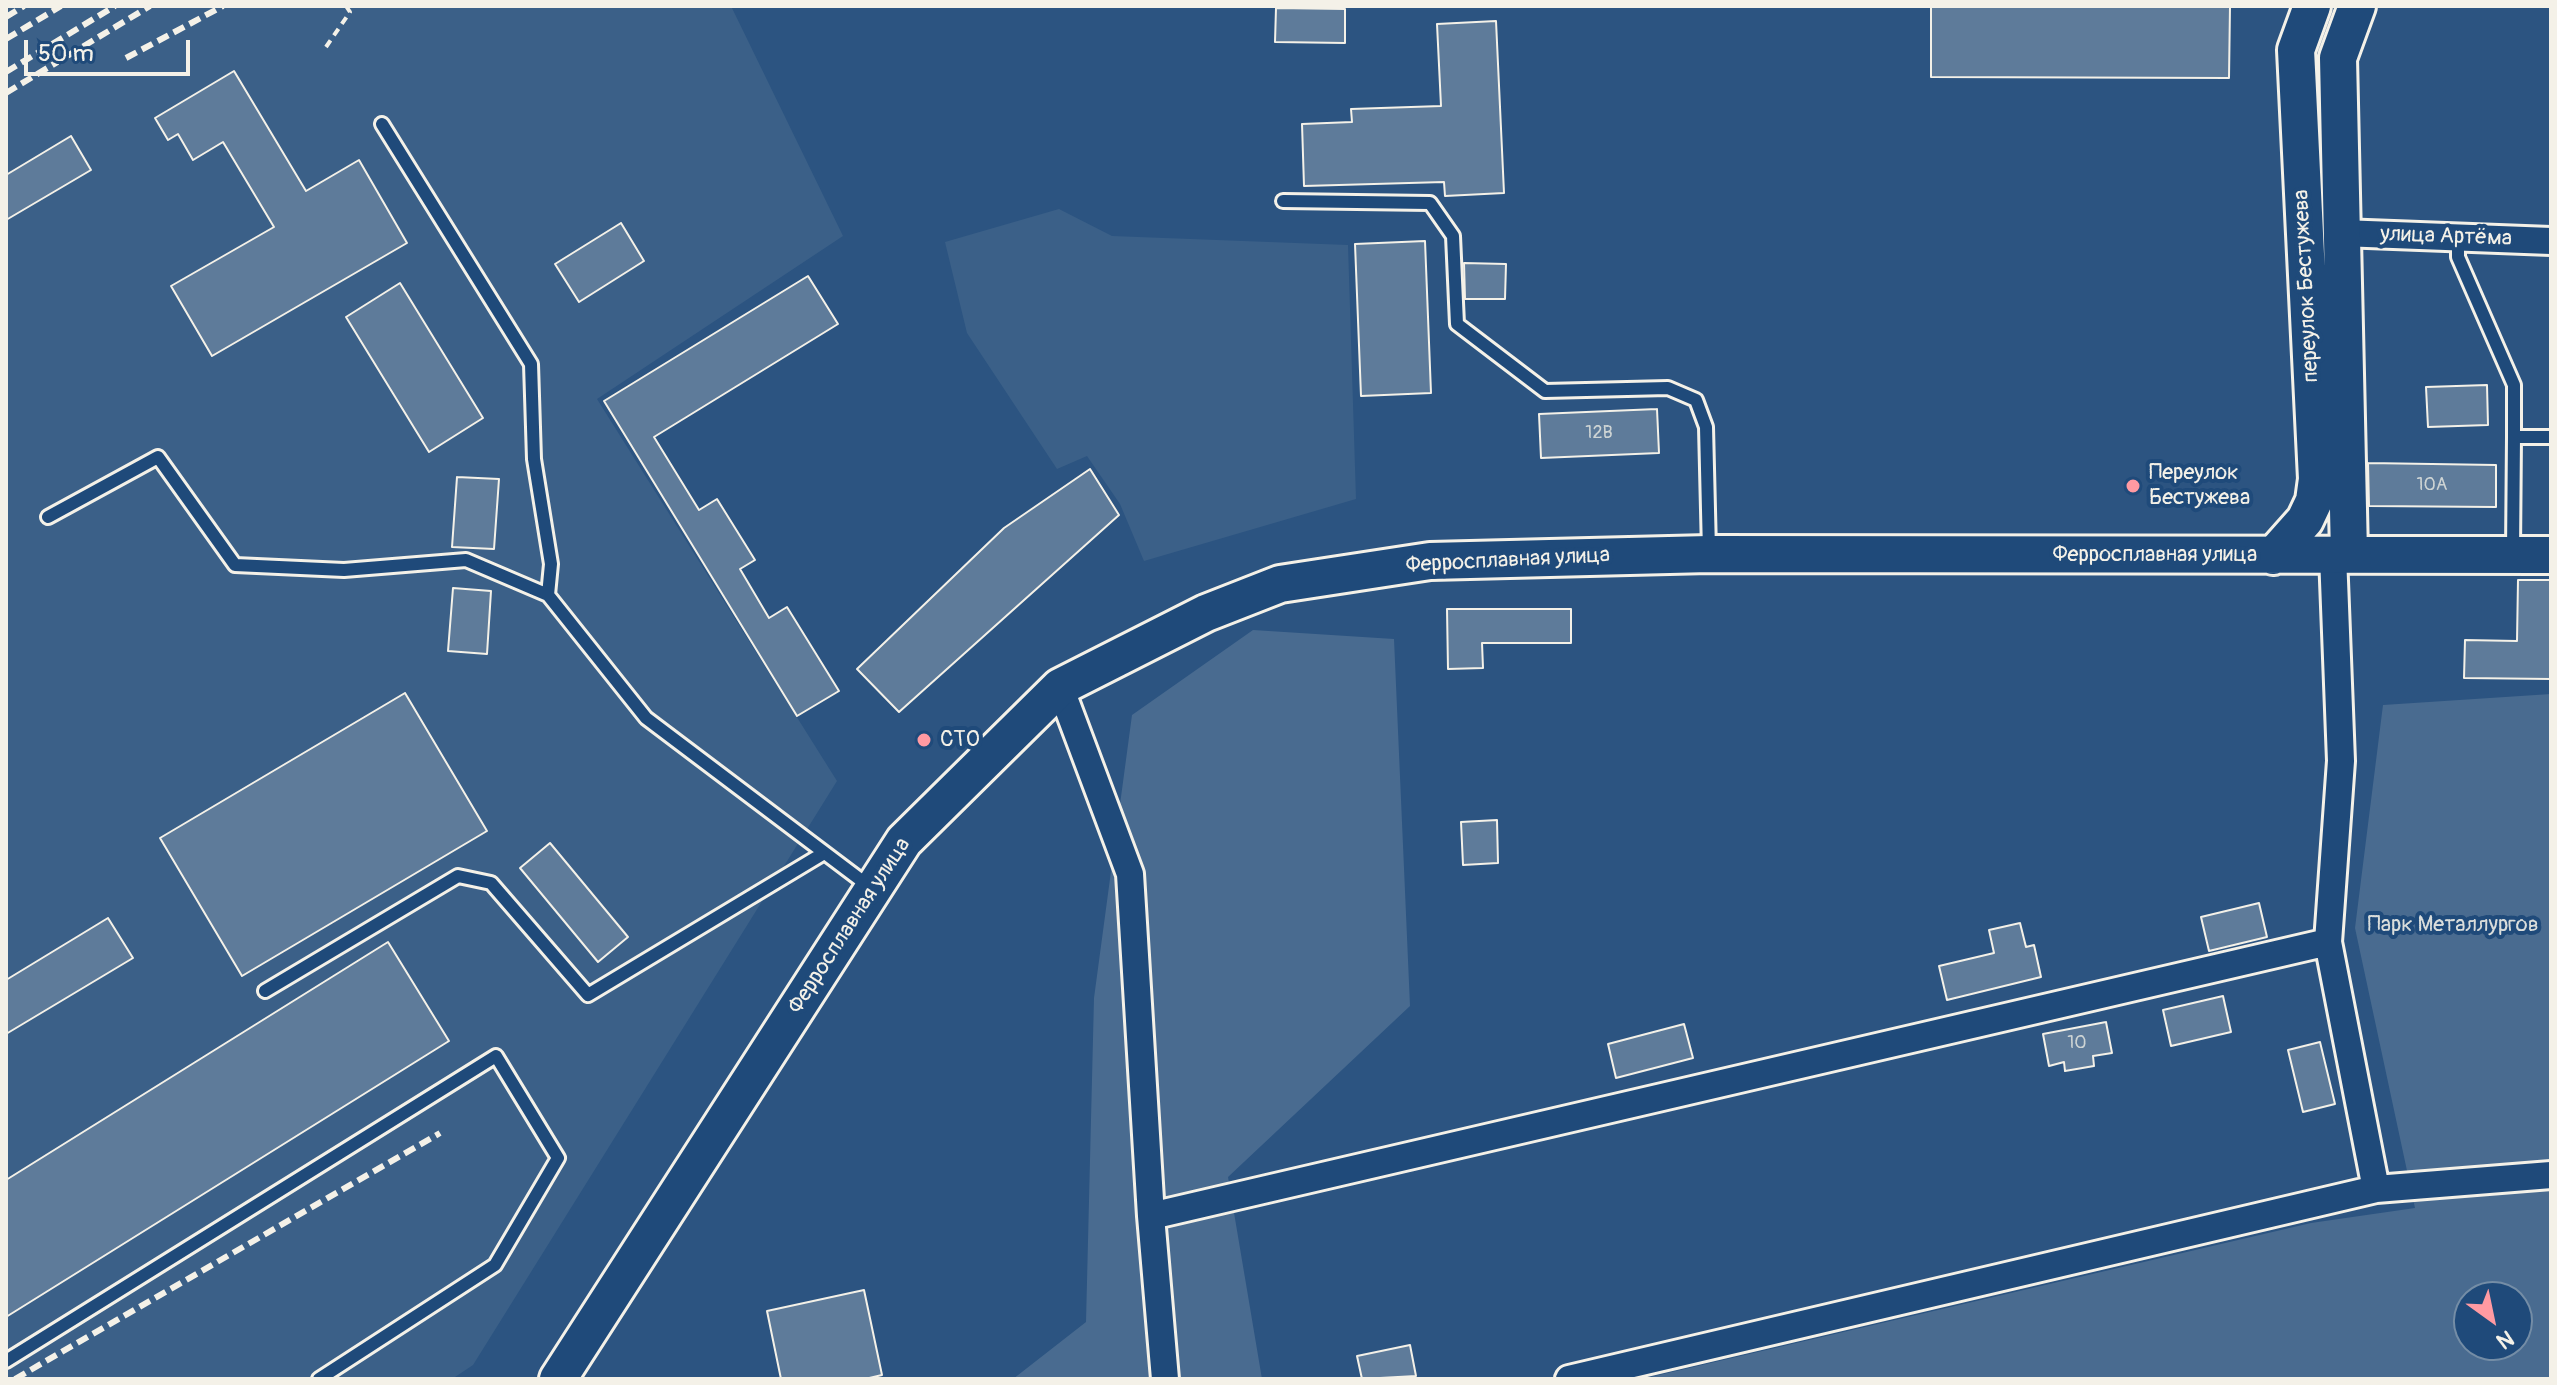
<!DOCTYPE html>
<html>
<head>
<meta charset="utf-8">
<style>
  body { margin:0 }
  #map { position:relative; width:2557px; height:1385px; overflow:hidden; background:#2c5481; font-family:Pangolin,sans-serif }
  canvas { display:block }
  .frame { position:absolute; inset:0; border:8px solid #f4f1e8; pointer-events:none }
  .north { position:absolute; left:2453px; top:1281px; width:80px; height:80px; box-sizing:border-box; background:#1f4a7a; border:2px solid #748da6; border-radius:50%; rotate:147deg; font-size:22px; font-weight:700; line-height:32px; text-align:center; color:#f4f1e8 }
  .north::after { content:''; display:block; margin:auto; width:28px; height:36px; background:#ff9aa2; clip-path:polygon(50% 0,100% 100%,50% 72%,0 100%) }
  .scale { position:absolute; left:24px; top:40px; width:166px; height:36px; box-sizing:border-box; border:4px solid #f4f1e8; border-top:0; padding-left:10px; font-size:24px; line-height:28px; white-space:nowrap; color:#f4f1e8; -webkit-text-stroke:6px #1f4a7a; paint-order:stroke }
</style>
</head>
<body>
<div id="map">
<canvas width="2557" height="1385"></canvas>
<div class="frame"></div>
<div class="north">N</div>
<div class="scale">50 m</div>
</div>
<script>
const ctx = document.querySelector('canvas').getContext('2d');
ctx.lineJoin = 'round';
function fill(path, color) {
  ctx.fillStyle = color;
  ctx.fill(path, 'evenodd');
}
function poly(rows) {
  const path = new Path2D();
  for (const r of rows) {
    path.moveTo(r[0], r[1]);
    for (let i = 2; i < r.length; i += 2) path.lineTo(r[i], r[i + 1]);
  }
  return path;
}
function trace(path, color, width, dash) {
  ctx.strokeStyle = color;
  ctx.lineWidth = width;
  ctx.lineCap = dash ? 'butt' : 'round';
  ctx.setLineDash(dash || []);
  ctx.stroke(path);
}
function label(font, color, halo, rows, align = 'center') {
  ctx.font = font + ' Pangolin,sans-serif';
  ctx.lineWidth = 8;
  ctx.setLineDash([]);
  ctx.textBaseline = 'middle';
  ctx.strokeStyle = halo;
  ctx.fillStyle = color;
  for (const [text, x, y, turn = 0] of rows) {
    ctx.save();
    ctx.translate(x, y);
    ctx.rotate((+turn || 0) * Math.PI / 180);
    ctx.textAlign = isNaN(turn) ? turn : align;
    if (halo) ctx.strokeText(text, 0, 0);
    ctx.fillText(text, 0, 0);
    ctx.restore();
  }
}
fill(poly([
  [6,6,731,6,843,236,597,399,837,781,473,1365,452,1379,6,1379],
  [1059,209,1112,236,1348,245,1356,499,1144,561,1120,504,1087,456,1057,469,967,333,945,242]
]), '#3b6088');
fill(poly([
  [1253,630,1394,639,1410,1006,1228,1177,1262,1379,1013,1379,1086,1322,1094,998,1132,715],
  [2551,694,2551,1379,1642,1379,2311,1223,2415,1208,2355,928,2383,705],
  [2469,1297,2517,1297,2517,1345,2469,1345]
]), '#496b90');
const building = poly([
  [1931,6,2230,6,2229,78,1931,77,1931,6],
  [1276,8,1345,9,1345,43,1275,42,1276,8],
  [1496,21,1504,193,1445,196,1444,182,1304,186,1302,124,1352,122,1351,109,1441,106,1437,24,1496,21],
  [234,71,306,191,359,160,407,243,212,356,171,286,274,227,223,142,193,160,178,134,168,140,155,118,234,71],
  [71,136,91,170,6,220,6,175,71,136],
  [621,223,644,261,579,302,555,264,621,223],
  [1425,241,1431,393,1361,396,1355,244,1425,241],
  [1464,263,1506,264,1505,299,1465,299,1464,263],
  [808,276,838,324,654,437,699,510,717,499,755,560,740,569,769,618,787,607,839,691,797,716,604,401,808,276],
  [400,283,483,418,429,452,346,317,400,283],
  [2487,385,2488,425,2428,427,2426,387,2487,385],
  [1657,409,1659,453,1541,458,1539,414,1657,409],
  [2368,463,2496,465,2496,507,2369,506,2368,463],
  [1090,469,1119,515,899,712,857,669,1004,528,1090,469],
  [457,477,499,479,494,549,452,547,457,477],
  [2518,580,2551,580,2551,679,2464,678,2465,640,2517,641,2518,580],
  [453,588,491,591,487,654,448,651,453,588],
  [1447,609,1571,609,1571,643,1482,643,1483,668,1448,669,1447,609],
  [405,693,487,831,242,976,160,838,405,693],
  [1497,820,1498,863,1463,865,1461,822,1497,820],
  [550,843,628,937,598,962,520,868,550,843],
  [2259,903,2267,937,2209,951,2201,917,2259,903],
  [108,918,133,958,6,1034,6,980,108,918],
  [2020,923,2026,947,2034,945,2041,977,1947,1000,1939,966,1994,953,1989,930,2020,923],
  [388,942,449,1041,6,1317,6,1180,388,942],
  [2223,996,2231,1032,2171,1046,2163,1010,2223,996],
  [2106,1022,2112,1053,2093,1056,2094,1066,2065,1071,2064,1062,2049,1066,2043,1034,2106,1022],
  [1684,1024,1693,1058,1616,1078,1608,1044,1684,1024],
  [2320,1042,2335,1104,2303,1112,2288,1050,2320,1042],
  [864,1290,882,1375,865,1379,781,1379,767,1311,864,1290],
  [1410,1345,1416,1376,1362,1379,1357,1356,1410,1345]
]);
fill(building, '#5e7b9a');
trace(building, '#f4f1e8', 2);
const lane = poly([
  [382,124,531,364,534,459,551,564,548,595],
  [1283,201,1430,203,1453,236,1457,324,1545,391,1668,388,1696,400,1706,427,1709,551],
  [2458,237,2458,257,2514,385,2514,437],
  [48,517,158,457,235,565,344,570,466,560,548,595,646,718,870,887],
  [2513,551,2514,437,2551,437],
  [265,991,458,876,491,883,588,995,824,853],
  [6,1361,496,1056,558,1158,495,1265,319,1379]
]);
const street = poly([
  [2341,233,2551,241],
  [2333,555,2341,761,2328,942,2376,1189],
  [1060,687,1130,874,1151,1216,1165,1379],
  [1151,1216,2328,942],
  [1569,1379,2376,1189,2551,1175]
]);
const secondary = poly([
  [2349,554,2338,58,2357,6],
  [2273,556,2305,520,2314,501,2317,479,2296,50,2312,6],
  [558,1379,904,841,1060,687,1206,613,1280,584,1430,561,1709,554,2551,555]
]);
trace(lane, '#f4f1e8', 18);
trace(street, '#f4f1e8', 32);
trace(secondary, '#f4f1e8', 42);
trace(poly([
  [326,47,350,12,346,6]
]), '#f4f1e8', 4, [8, 6]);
trace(lane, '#1f4a7a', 12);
trace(street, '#1f4a7a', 26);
trace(secondary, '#1f4a7a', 36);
trace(poly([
  [6,17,24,6],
  [6,39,61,6],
  [126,58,223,6],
  [6,72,115,6],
  [6,93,150,6],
  [15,1379,440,1133]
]), '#f4f1e8', 6, [12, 6]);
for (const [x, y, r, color] of [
  [2133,486,8,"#ff9aa2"],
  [924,740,8,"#ff9aa2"]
]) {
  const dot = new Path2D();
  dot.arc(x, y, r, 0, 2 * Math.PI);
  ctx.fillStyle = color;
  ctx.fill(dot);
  trace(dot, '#1f4a7a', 3);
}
label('18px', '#ced4d4', null, [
  ["12В",1599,433],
  ["10А",2432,485],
  ["10",2077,1043]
]);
label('22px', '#f4f1e8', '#1f4a7a', [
  ["улица Артёма",2446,237,2],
  ["переулок Бестужева",2307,286,-93],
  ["Ферросплавная улица",2155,555],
  ["Ферросплавная улица",1508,561,-3],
  ["Ферросплавная улица",850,926,-57]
]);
label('22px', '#f4f1e8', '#1f4a7a', [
  ["Переулок",2149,473],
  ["Бестужева",2149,498],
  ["СТО",940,740]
], 'left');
label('22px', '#dadddb', '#1f4a7a', [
  ["Парк Металлургов",2453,925]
]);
</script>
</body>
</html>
